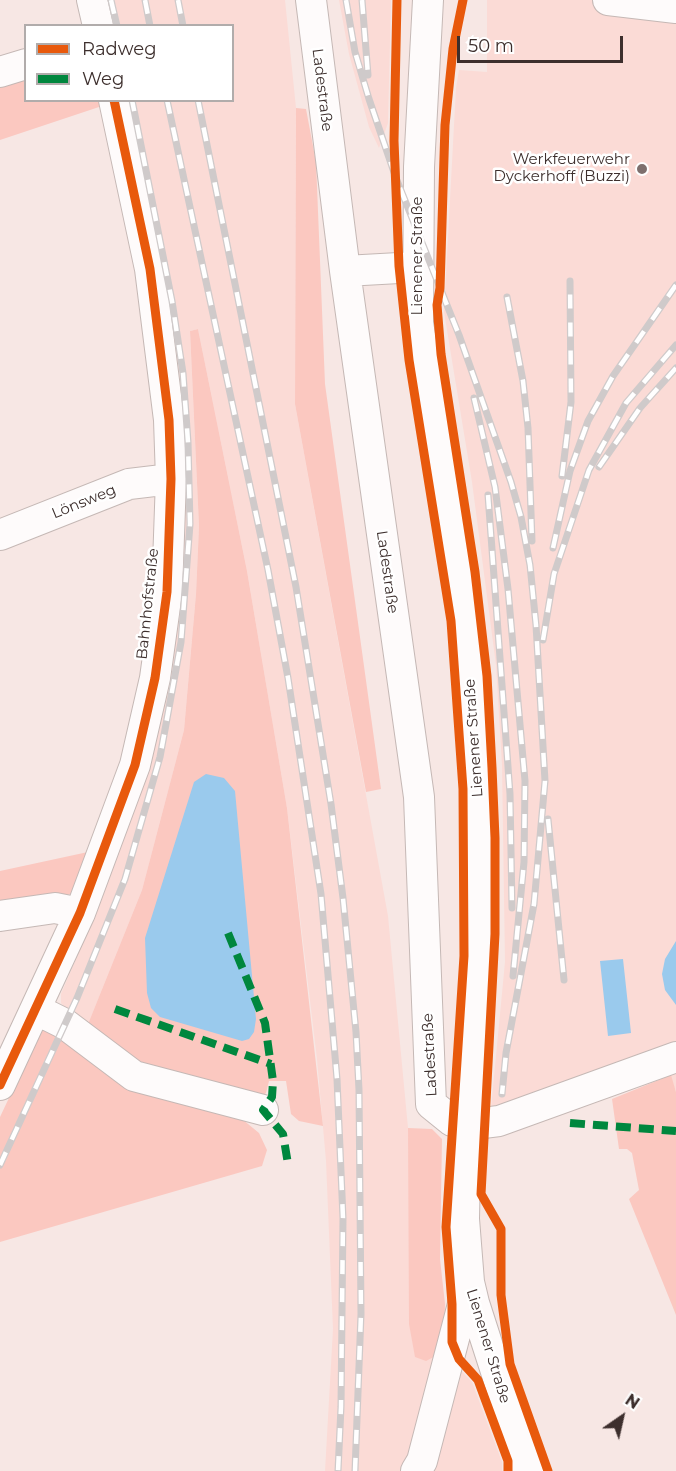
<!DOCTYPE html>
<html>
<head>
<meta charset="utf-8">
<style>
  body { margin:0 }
  #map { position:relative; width:676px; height:1471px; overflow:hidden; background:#f7e7e4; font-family:Montserrat,sans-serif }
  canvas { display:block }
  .legend { position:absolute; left:24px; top:24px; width:210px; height:78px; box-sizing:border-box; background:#fff; border:2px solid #b1acab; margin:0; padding:8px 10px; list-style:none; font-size:18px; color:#3d2f2d }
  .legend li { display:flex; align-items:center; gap:12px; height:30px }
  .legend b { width:30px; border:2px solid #b1acab }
  .north { position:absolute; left:592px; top:1387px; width:60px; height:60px; -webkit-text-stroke:4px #fff; paint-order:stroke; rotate:34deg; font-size:16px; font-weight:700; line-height:24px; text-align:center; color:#3d2f2d }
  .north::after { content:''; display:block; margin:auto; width:21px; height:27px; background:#3d2f2d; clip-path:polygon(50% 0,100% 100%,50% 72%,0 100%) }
  .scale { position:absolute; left:457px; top:36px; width:166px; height:27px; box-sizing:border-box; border:3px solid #3d2f2d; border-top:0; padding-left:8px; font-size:18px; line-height:21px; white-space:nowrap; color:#3d2f2d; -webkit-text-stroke:4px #fff; paint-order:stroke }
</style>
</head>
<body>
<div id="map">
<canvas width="676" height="1471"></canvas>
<ul class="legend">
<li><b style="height:8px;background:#e8590c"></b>Radweg</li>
<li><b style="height:8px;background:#00873e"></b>Weg</li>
</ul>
<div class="north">N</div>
<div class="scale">50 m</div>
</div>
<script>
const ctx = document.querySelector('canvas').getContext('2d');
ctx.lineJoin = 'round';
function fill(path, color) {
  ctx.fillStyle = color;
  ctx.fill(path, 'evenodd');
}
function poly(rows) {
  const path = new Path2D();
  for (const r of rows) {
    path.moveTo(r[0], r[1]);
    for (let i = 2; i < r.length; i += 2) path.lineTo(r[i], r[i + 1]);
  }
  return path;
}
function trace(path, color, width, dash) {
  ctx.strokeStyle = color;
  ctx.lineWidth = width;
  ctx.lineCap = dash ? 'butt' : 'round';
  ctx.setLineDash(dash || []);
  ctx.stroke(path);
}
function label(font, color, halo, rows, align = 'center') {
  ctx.font = font + ' Montserrat,sans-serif';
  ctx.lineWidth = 5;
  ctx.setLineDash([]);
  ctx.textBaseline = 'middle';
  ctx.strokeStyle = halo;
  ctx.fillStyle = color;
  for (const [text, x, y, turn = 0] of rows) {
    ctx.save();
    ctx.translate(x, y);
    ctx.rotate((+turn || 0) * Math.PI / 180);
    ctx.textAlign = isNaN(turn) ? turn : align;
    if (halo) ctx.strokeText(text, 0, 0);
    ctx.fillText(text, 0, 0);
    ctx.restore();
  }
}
fill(poly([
  [104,0,285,0,296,108,295,404,388,916,408,1128,411,1225,443,1352,472,1382,502,1462,502,1471,325,1471,333,1329,326,1161,317,1059,287,808,247,571,198,329,190,331,199,526,196,594,184,730,142,890,86,1029,61,1003,61,994,96,912,177,592,125,101,232,100,232,26,110,25],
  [339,0,391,0,388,123,379,148,369,127,349,54],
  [487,0,676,0,676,1092,660,1049,491,1108,505,962,502,765,496,665,472,482,444,312,456,88,459,70,487,72]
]), '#fbdbd6');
fill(poly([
  [25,78,26,100,101,101,102,106,0,140,0,87],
  [296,108,306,109,316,162,325,384,381,789,366,792,295,404],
  [198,329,247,571,287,808,323,1126,299,1121,291,1114,286,1081,269,1081,266,1093,257,1102,136,1067,86,1029,142,890,184,730,196,594,199,526,190,331],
  [88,852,71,894,0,906,0,871],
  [41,1030,67,1038,231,1110,259,1133,267,1150,262,1166,0,1242,0,1117],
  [671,1075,676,1092,676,1315,629,1199,639,1190,632,1153,627,1149,619,1149,612,1099],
  [408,1128,432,1129,442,1139,440,1259,445,1304,444,1339,443,1352,426,1361,415,1357,409,1324]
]), '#fbc8c0');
fill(poly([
  [206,774,224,778,235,791,256,1019,254,1032,249,1039,242,1041,160,1017,151,1008,147,993,145,938,194,782],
  [676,941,676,1005,665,990,662,974,665,959],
  [623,959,631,1033,608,1036,600,961]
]), '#9acaed');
const minor = poly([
  [92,0,98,26],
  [311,0,345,271,419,797,431,1104,452,1121,483,1123,499,1121,676,1057],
  [428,0,419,167,418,323,460,575,471,684,480,839,477,1025,465,1168,464,1219,469,1282,474,1303,528,1471],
  [608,0,676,8],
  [0,72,26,64],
  [345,271,417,267],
  [0,535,129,484,171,479],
  [0,916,55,908,80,913],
  [37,1010,65,1024,134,1076,263,1110],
  [0,1085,80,913,135,765,155,678,167,592,171,479,169,420,150,269,114,100],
  [416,1471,422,1461,468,1285]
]);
trace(minor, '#c5b8b5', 32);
trace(minor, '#fefbfb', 30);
const rail = poly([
  [111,0,117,26],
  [145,0,150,26],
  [178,0,183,26],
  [346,0,355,52,369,99,396,178,459,335,511,482,521,517,530,565,536,625,545,781,534,904,506,1053,502,1094],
  [362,0,368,75],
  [167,100,268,570,288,678,321,894,337,1079,343,1218,341,1407,338,1471],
  [198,100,296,587,331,804,343,898,356,1032,359,1090,361,1314,355,1471],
  [507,297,523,381,528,428,532,541],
  [474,398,495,487,508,589,525,781,524,862,513,976],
  [599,467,640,408,676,368],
  [562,476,571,402,570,281],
  [488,495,510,794,512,908],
  [553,548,570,471,588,421,613,376,676,285],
  [543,640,554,574,589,470,626,403,676,345],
  [548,819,564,980],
  [0,1165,77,998,125,879,160,757,181,642,190,524,188,442,183,373,172,301,132,100]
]);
trace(rail, '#cfcaca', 7);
trace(rail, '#fff', 4.5, [14]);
trace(poly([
  [228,933,265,1023,273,1081,272,1097,263,1110,283,1134,288,1164],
  [115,1009,271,1064],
  [570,1123,676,1131]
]), '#00873e', 8, [15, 8]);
trace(poly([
  [397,0,394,141,399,266,409,360,451,621,463,789,464,956,446,1227,452,1304,452,1342,459,1359,478,1380,508,1461,508,1471],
  [463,0,453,49,445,125,440,288,437,305,441,354,475,572,487,676,492,768,495,838,495,934,481,1194,501,1229,501,1295,510,1364,548,1471],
  [0,1085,80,913,135,765,155,678,167,592,171,479,169,420,150,269,114,100]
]), '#e8590c', 9);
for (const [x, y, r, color] of [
  [642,169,6,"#7e6f6d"]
]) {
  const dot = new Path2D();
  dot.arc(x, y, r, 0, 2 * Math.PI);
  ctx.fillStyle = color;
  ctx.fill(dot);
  trace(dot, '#fff', 2);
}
label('15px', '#3d2f2d', '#fff', [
  ["Ladestraße",322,90,83],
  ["Lienener Straße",418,256,-90],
  ["Lönsweg",84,502,-22],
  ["Ladestraße",387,572,82],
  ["Bahnhofstraße",148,604,-84],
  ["Lienener Straße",474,738,-94],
  ["Ladestraße",430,1055,-93],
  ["Lienener Straße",488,1346,73]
]);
label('15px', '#3d2f2d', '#fff', [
  ["Werkfeuerwehr",630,160],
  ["Dyckerhoff (Buzzi)",630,177]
], 'right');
</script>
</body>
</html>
